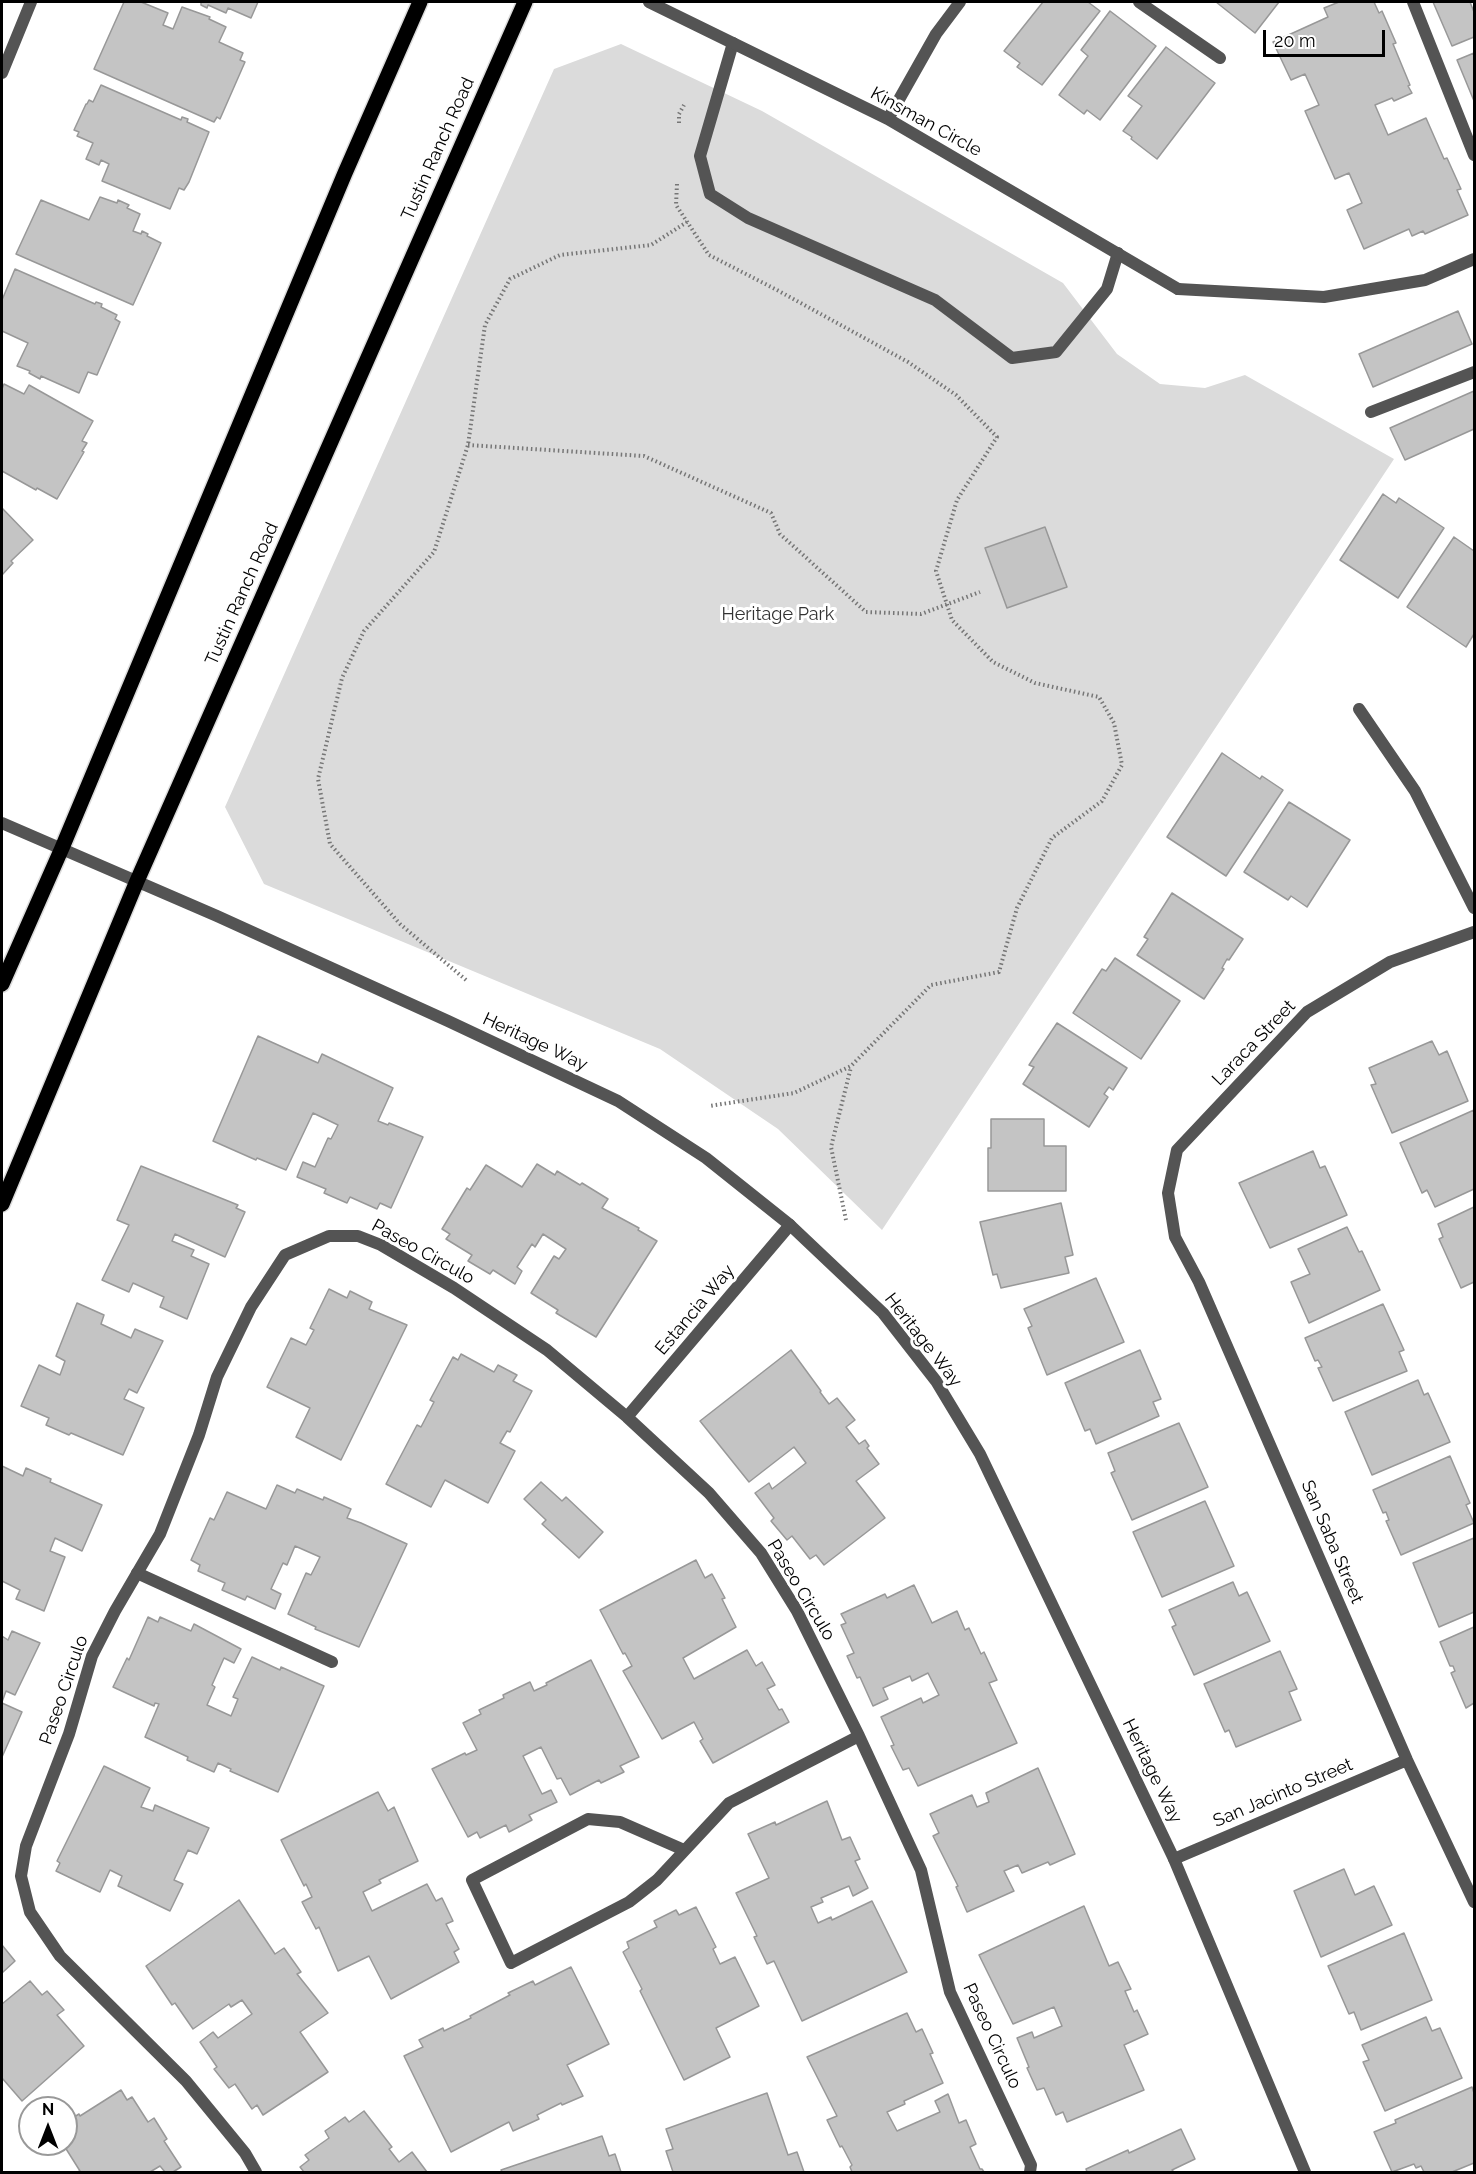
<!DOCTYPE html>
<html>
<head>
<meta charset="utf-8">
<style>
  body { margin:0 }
  #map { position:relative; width:1476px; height:2174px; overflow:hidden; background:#fff; font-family:Raleway,sans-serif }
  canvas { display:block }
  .frame { position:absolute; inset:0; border:3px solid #000; pointer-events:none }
  .north { position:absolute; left:18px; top:2096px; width:60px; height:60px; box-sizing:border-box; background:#fff; border:2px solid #999; border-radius:50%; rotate:0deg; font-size:16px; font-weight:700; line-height:24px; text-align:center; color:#000 }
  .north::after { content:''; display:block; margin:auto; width:21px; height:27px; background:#000; clip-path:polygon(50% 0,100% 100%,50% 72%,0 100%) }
  .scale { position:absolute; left:1263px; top:30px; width:122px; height:27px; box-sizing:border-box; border:3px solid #000; border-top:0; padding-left:8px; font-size:18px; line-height:21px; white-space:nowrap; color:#000; -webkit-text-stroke:4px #fff; paint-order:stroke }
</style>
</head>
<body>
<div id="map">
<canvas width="1476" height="2174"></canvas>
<div class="frame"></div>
<div class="north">N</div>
<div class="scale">20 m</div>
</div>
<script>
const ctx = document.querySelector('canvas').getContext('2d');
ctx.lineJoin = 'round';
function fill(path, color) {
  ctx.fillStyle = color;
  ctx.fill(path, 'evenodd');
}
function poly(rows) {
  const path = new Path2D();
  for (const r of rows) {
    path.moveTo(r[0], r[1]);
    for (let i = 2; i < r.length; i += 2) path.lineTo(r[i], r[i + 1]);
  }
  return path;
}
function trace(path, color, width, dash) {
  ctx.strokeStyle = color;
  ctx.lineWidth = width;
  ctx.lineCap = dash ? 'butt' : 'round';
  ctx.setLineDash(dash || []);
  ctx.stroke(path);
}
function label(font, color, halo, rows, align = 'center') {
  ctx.font = font + ' Raleway,sans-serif';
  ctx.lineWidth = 6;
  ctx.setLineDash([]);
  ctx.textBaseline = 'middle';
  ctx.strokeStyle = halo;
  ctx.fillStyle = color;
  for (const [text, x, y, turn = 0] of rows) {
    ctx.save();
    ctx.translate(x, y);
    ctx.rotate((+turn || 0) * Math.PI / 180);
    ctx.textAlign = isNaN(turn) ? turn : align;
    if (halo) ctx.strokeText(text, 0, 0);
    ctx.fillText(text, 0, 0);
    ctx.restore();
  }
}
fill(poly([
  [621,44,762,111,1063,283,1117,354,1160,384,1205,388,1245,375,1394,459,882,1230,778,1129,660,1049,264,884,225,807,554,69]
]), '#dbdbdb');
const building = poly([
  [124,2,141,2,168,13,163,25,173,29,182,7,210,17,209,19,226,27,219,42,243,53,240,60,245,62,220,119,217,117,214,122,94,69,124,2],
  [201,2,258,2,251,18,228,8,226,13,208,5,207,8,201,5,201,2],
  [1043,2,1088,2,1100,11,1042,85,1017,67,1020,63,1004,51,1043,2],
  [1216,2,1279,2,1255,33,1216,2],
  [1339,2,1374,2,1379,13,1382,11,1396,43,1393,44,1410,85,1408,86,1412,93,1394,101,1392,98,1375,105,1388,135,1426,118,1444,159,1447,158,1461,189,1457,190,1468,215,1425,234,1423,231,1412,236,1409,229,1364,249,1347,210,1362,203,1349,173,1335,179,1305,111,1319,105,1305,74,1291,80,1273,42,1328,17,1324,8,1339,2],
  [1433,2,1470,2,1474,12,1474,37,1452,46,1433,2],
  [1110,11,1156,46,1100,120,1087,110,1084,114,1059,95,1088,56,1081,50,1110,11],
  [1166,47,1215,83,1157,159,1131,139,1132,137,1123,131,1142,106,1128,96,1166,47],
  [1474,53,1474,101,1457,60,1474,53],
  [101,85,181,120,182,117,188,119,187,122,209,132,189,182,184,190,179,188,170,209,102,181,109,164,101,160,99,165,86,159,93,143,77,136,79,132,74,130,86,104,87,104,89,100,93,102,101,85],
  [100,197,117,203,118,200,129,205,127,208,140,214,133,231,141,234,142,231,148,234,147,236,161,243,133,305,16,254,41,200,89,220,100,197],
  [15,269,95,304,96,302,102,304,101,307,117,315,115,319,120,322,97,375,88,372,79,393,41,376,40,379,29,373,30,371,17,366,28,343,2,331,2,300,15,269],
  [1458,311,1472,344,1373,387,1359,354,1458,311],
  [4,384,24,394,29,385,93,421,82,441,87,443,82,451,84,452,57,499,37,488,36,490,2,471,2,389,4,384],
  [1474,391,1474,429,1405,460,1390,428,1474,391],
  [1383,494,1396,503,1399,498,1444,528,1398,598,1340,560,1383,494],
  [2,508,33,540,11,561,13,563,2,575,2,508],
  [1045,527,1067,587,1007,608,985,548,1045,527],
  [1454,537,1474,551,1474,634,1466,647,1407,607,1454,537],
  [1222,753,1260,779,1262,776,1283,790,1226,876,1167,837,1222,753],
  [1289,802,1350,840,1307,907,1291,896,1288,900,1244,872,1289,802],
  [1172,893,1243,939,1229,960,1227,959,1222,968,1224,969,1204,999,1137,955,1148,939,1144,937,1172,893],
  [1115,958,1180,1001,1141,1059,1073,1013,1102,969,1106,971,1115,958],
  [1057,1023,1127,1068,1113,1090,1109,1087,1104,1094,1108,1097,1089,1127,1023,1084,1034,1067,1029,1065,1057,1023],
  [258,1036,318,1063,322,1054,393,1088,378,1121,388,1125,389,1123,423,1137,391,1208,380,1203,377,1209,350,1197,347,1203,324,1193,326,1189,297,1177,303,1162,315,1167,328,1138,331,1139,338,1125,313,1113,286,1170,257,1158,256,1160,213,1141,258,1036],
  [1432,1041,1439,1055,1447,1051,1468,1101,1392,1133,1371,1085,1376,1084,1369,1068,1432,1041],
  [1474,1110,1474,1189,1435,1207,1427,1190,1422,1193,1400,1143,1474,1110],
  [991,1119,1044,1119,1044,1146,1066,1146,1066,1191,988,1191,988,1148,991,1148,991,1119],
  [1313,1151,1320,1168,1325,1166,1347,1215,1270,1248,1239,1183,1313,1151],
  [537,1164,555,1175,557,1171,580,1185,582,1183,608,1199,602,1208,639,1228,638,1230,657,1241,596,1337,556,1313,558,1310,531,1293,554,1256,559,1259,566,1249,543,1234,535,1247,532,1244,517,1267,522,1271,515,1284,493,1270,490,1274,468,1261,472,1255,446,1239,450,1234,442,1229,467,1188,470,1190,486,1165,522,1187,537,1164],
  [141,1166,238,1205,236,1208,245,1212,225,1257,175,1234,172,1241,194,1250,191,1256,209,1264,187,1319,160,1307,164,1297,133,1283,129,1292,102,1280,129,1225,117,1220,141,1166],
  [1061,1203,1073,1255,1065,1257,1069,1273,1001,1288,997,1274,993,1275,980,1222,1061,1203],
  [1474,1207,1474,1282,1461,1288,1439,1239,1443,1237,1438,1224,1474,1207],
  [1347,1227,1359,1252,1362,1251,1380,1290,1309,1323,1291,1282,1310,1274,1298,1249,1347,1227],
  [1096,1278,1124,1342,1047,1375,1028,1328,1032,1326,1024,1309,1096,1278],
  [329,1289,347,1298,350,1291,372,1302,369,1309,407,1325,341,1460,296,1437,310,1408,267,1387,291,1338,306,1345,314,1330,310,1328,329,1289],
  [77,1303,104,1315,101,1324,131,1338,135,1329,163,1341,137,1393,129,1389,124,1399,144,1408,123,1455,71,1433,69,1435,46,1425,49,1418,21,1406,39,1365,60,1375,65,1361,56,1356,77,1303],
  [1383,1304,1404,1350,1399,1352,1407,1371,1333,1401,1318,1368,1322,1367,1318,1360,1315,1361,1305,1338,1383,1304],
  [791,1350,821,1391,820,1392,829,1404,837,1398,855,1420,846,1427,859,1444,865,1440,869,1446,867,1448,879,1464,856,1481,885,1518,824,1565,816,1555,810,1559,792,1536,787,1540,771,1521,774,1518,755,1493,769,1483,772,1489,806,1463,794,1447,749,1482,700,1421,791,1350],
  [1140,1350,1161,1399,1153,1402,1159,1416,1096,1444,1090,1429,1085,1431,1065,1383,1140,1350],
  [461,1354,494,1372,498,1365,517,1375,513,1381,532,1391,510,1432,507,1431,500,1443,515,1451,488,1503,445,1480,431,1507,386,1484,417,1425,421,1427,434,1402,430,1400,453,1357,458,1360,461,1354],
  [1418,1380,1424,1395,1428,1393,1450,1442,1372,1475,1345,1412,1418,1380],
  [1179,1423,1208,1487,1132,1520,1111,1473,1115,1471,1108,1453,1179,1423],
  [1450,1456,1470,1503,1466,1505,1474,1523,1401,1555,1386,1521,1389,1520,1386,1512,1383,1513,1373,1490,1450,1456],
  [2,1466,23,1476,26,1468,51,1479,50,1482,102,1505,82,1551,55,1538,50,1551,65,1557,44,1611,16,1599,20,1590,2,1581,2,1466],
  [541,1482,562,1501,566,1497,603,1532,579,1558,542,1524,546,1520,524,1499,541,1482],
  [277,1485,295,1493,297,1489,323,1500,324,1497,351,1509,347,1518,361,1523,407,1544,359,1647,315,1629,316,1627,288,1614,306,1573,311,1575,320,1557,295,1546,287,1565,283,1563,271,1589,281,1594,275,1609,247,1596,245,1600,222,1590,225,1583,198,1571,200,1565,191,1560,210,1518,214,1520,227,1492,266,1509,277,1485],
  [1205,1501,1234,1566,1162,1597,1133,1532,1205,1501],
  [1474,1538,1474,1612,1439,1627,1413,1563,1474,1538],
  [696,1560,705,1578,712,1574,725,1598,722,1599,736,1627,683,1658,694,1679,747,1650,756,1666,762,1662,775,1685,767,1689,779,1710,782,1709,789,1722,713,1763,700,1741,703,1739,694,1722,662,1739,623,1671,632,1666,625,1653,623,1654,600,1610,696,1560],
  [1233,1582,1239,1596,1247,1592,1270,1641,1194,1675,1172,1627,1176,1625,1169,1610,1233,1582],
  [914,1585,932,1623,957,1611,965,1630,969,1628,981,1654,984,1652,997,1680,989,1683,1017,1743,918,1786,909,1768,903,1770,891,1746,894,1745,881,1717,921,1698,923,1703,939,1695,928,1673,912,1681,910,1676,883,1688,888,1699,873,1706,860,1677,857,1678,847,1656,854,1653,841,1625,846,1623,841,1614,885,1594,887,1598,914,1585],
  [148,1617,158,1622,160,1617,191,1631,194,1624,241,1649,234,1663,224,1658,212,1685,215,1687,207,1705,231,1716,238,1699,233,1697,252,1657,280,1670,281,1667,324,1686,278,1792,230,1771,231,1769,218,1763,214,1772,187,1760,188,1757,145,1737,159,1704,155,1703,154,1706,113,1687,127,1658,129,1660,148,1617],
  [1474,1627,1474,1703,1466,1708,1451,1673,1455,1671,1453,1666,1450,1666,1440,1642,1474,1627],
  [12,1631,40,1643,15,1695,6,1691,2,1702,2,1636,8,1640,12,1631],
  [1280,1651,1297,1689,1289,1692,1301,1720,1236,1747,1229,1730,1225,1732,1204,1684,1280,1651],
  [591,1660,639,1757,620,1766,624,1772,601,1783,599,1780,570,1795,561,1778,557,1779,541,1747,523,1756,542,1794,551,1790,557,1802,529,1815,532,1820,509,1832,506,1825,480,1838,477,1832,468,1837,432,1769,465,1753,466,1755,477,1750,463,1723,481,1714,479,1710,504,1698,503,1695,530,1682,534,1691,547,1685,546,1683,591,1660],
  [2,1703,22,1712,2,1757,2,1703],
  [104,1766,150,1788,141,1807,153,1811,155,1805,209,1828,197,1854,188,1850,174,1880,183,1884,170,1911,118,1886,122,1876,110,1870,100,1892,56,1871,60,1863,57,1861,104,1766],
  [1038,1768,1075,1854,1050,1865,1048,1862,1022,1873,1018,1865,1004,1871,1014,1891,967,1912,956,1887,958,1886,933,1836,939,1833,930,1814,972,1795,977,1807,989,1802,986,1793,1038,1768],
  [378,1792,388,1811,394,1807,418,1861,379,1880,381,1883,363,1892,372,1911,427,1884,436,1901,442,1898,453,1921,446,1924,459,1949,454,1952,459,1962,391,1999,369,1956,338,1971,319,1927,316,1929,302,1902,312,1897,306,1884,304,1886,281,1840,378,1792],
  [827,1801,842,1840,850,1837,860,1859,855,1861,868,1888,853,1896,849,1886,821,1898,823,1902,811,1907,818,1923,831,1917,832,1920,872,1901,907,1972,802,2021,774,1961,767,1964,754,1937,757,1936,736,1893,769,1878,748,1834,775,1822,776,1825,827,1801],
  [1344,1869,1355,1895,1374,1886,1392,1925,1321,1957,1294,1891,1344,1869],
  [239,1900,275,1954,284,1948,301,1972,297,1974,328,2013,300,2032,328,2072,263,2115,257,2105,252,2109,235,2084,229,2088,214,2069,217,2067,200,2042,213,2032,218,2038,252,2014,242,2000,231,2007,229,2004,193,2029,175,2003,172,2005,146,1966,239,1900],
  [1084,1906,1109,1966,1118,1962,1131,1989,1125,1991,1134,2012,1137,2010,1148,2034,1124,2045,1144,2090,1067,2122,1063,2112,1056,2115,1044,2088,1037,2090,1027,2068,1029,2067,1017,2038,1032,2032,1034,2038,1062,2026,1054,2007,1013,2024,979,1955,1084,1906],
  [696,1907,716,1947,713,1949,720,1964,735,1957,759,2006,716,2028,730,2057,684,2080,640,1991,642,1989,623,1952,629,1948,627,1942,657,1927,654,1921,676,1910,679,1915,696,1907],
  [1404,1933,1432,2000,1361,2030,1354,2012,1349,2014,1328,1966,1404,1933],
  [2,1945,15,1961,2,1973,2,1945],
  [571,1967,609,2044,567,2065,583,2096,562,2105,561,2103,537,2115,539,2119,513,2131,509,2122,451,2152,404,2056,423,2047,419,2040,443,2028,444,2031,471,2018,470,2016,510,1995,508,1993,533,1981,535,1985,571,1967],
  [30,1981,42,1995,47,1991,64,2010,57,2015,84,2046,22,2101,2,2078,2,2004,30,1981],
  [907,2013,916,2032,922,2029,933,2053,930,2054,943,2083,904,2101,905,2104,887,2112,897,2131,940,2112,935,2101,948,2094,959,2123,966,2120,976,2144,970,2147,980,2169,982,2169,984,2172,852,2172,850,2167,852,2165,842,2146,840,2147,827,2120,837,2116,807,2057,907,2013],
  [1426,2017,1432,2031,1440,2028,1462,2078,1385,2111,1363,2062,1369,2060,1362,2045,1426,2017],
  [1472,2087,1474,2093,1474,2163,1452,2172,1424,2172,1421,2166,1416,2168,1414,2164,1392,2172,1374,2132,1396,2123,1395,2120,1472,2087],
  [121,2090,127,2100,132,2097,148,2122,154,2118,167,2139,164,2141,181,2167,173,2172,165,2172,160,2166,150,2172,77,2172,80,2171,63,2144,66,2144,66,2122,79,2114,80,2116,121,2090],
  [767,2093,788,2155,797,2152,804,2172,673,2172,666,2151,673,2149,666,2129,767,2093],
  [364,2111,392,2147,389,2149,399,2162,412,2152,427,2172,304,2172,300,2167,309,2160,305,2155,329,2138,325,2131,345,2117,349,2122,364,2111],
  [1181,2129,1195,2159,1172,2170,1174,2172,1087,2172,1086,2169,1128,2150,1129,2153,1181,2129],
  [602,2136,609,2156,615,2154,621,2172,502,2172,501,2170,602,2136]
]);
fill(building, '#c4c4c4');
trace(building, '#989898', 1.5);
const primary = poly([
  [2,984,62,848,345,173,420,2],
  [2,1204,137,881,525,2]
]);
trace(primary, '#dbdbdb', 18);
trace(poly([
  [679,123,679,114,684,105],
  [677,184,676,205,709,255,777,290,908,362,956,395,997,437,957,500,936,571,952,620,993,662,1035,683,1099,697,1114,723,1122,765,1102,801,1052,838,1017,908,999,972,931,985,851,1066,794,1093,709,1106],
  [468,445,644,456,771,513,780,534,866,612,921,614,980,592],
  [466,980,400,924,330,844,318,779,342,678,364,631,434,552,468,445,485,325,510,279,560,255,651,245,687,222],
  [846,1220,831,1147,851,1067]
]), '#767676', 4, [1.5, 3]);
trace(poly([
  [1139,2,1220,58],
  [1413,2,1474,155],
  [733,43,700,156,710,194,748,218,935,300,1012,358,1056,352,1107,289,1118,253],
  [1178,289,1324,297,1425,280,1474,259],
  [1371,412,1474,372],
  [137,1573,332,1662]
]), '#545454', 12);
trace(poly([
  [649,2,888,119,1178,289],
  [2,73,31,2],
  [888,119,936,34,960,2],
  [1359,709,1415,791,1474,908],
  [1474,932,1390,962,1307,1012,1177,1150,1168,1193,1175,1237,1199,1282,1407,1760,1474,1902],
  [627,1417,790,1225],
  [684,1850,620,1822,588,1819,472,1880,511,1963,629,1902,657,1880,729,1803,859,1736],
  [1174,1859,1407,1760],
  [256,2172,245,2153,186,2081,60,1956,30,1912,21,1876,26,1846,69,1734,92,1656,115,1611,160,1534,199,1435,217,1377,251,1307,285,1255,329,1236,358,1236,381,1245,454,1288,547,1350,627,1417,709,1493,761,1553,797,1611,859,1736,921,1870,950,1992,1031,2165,1030,2172]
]), '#545454', 12);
trace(poly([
  [2,823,217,916,448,1021,618,1101,706,1158,790,1225,883,1313,936,1381,980,1454,1174,1859,1305,2172]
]), '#545454', 12);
trace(primary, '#000', 15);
label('18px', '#000', '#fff', [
  ["Kinsman Circle",926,122,29],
  ["Tustin Ranch Road",438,149,-66],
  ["Tustin Ranch Road",242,594,-66],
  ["Heritage Way",535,1042,25],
  ["Laraca Street",1254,1043,-46],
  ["Paseo Circulo",423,1252,29],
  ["Estancia Way",695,1310,-50],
  ["Heritage Way",923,1340,52],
  ["San Saba Street",1332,1542,67],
  ["Paseo Circulo",801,1590,59],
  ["Paseo Circulo",64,1690,-71],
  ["Heritage Way",1152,1771,64],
  ["San Jacinto Street",1283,1793,-23],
  ["Paseo Circulo",992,2036,65]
]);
label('18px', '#323232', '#fff', [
  ["Heritage Park",778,615]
]);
</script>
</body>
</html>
